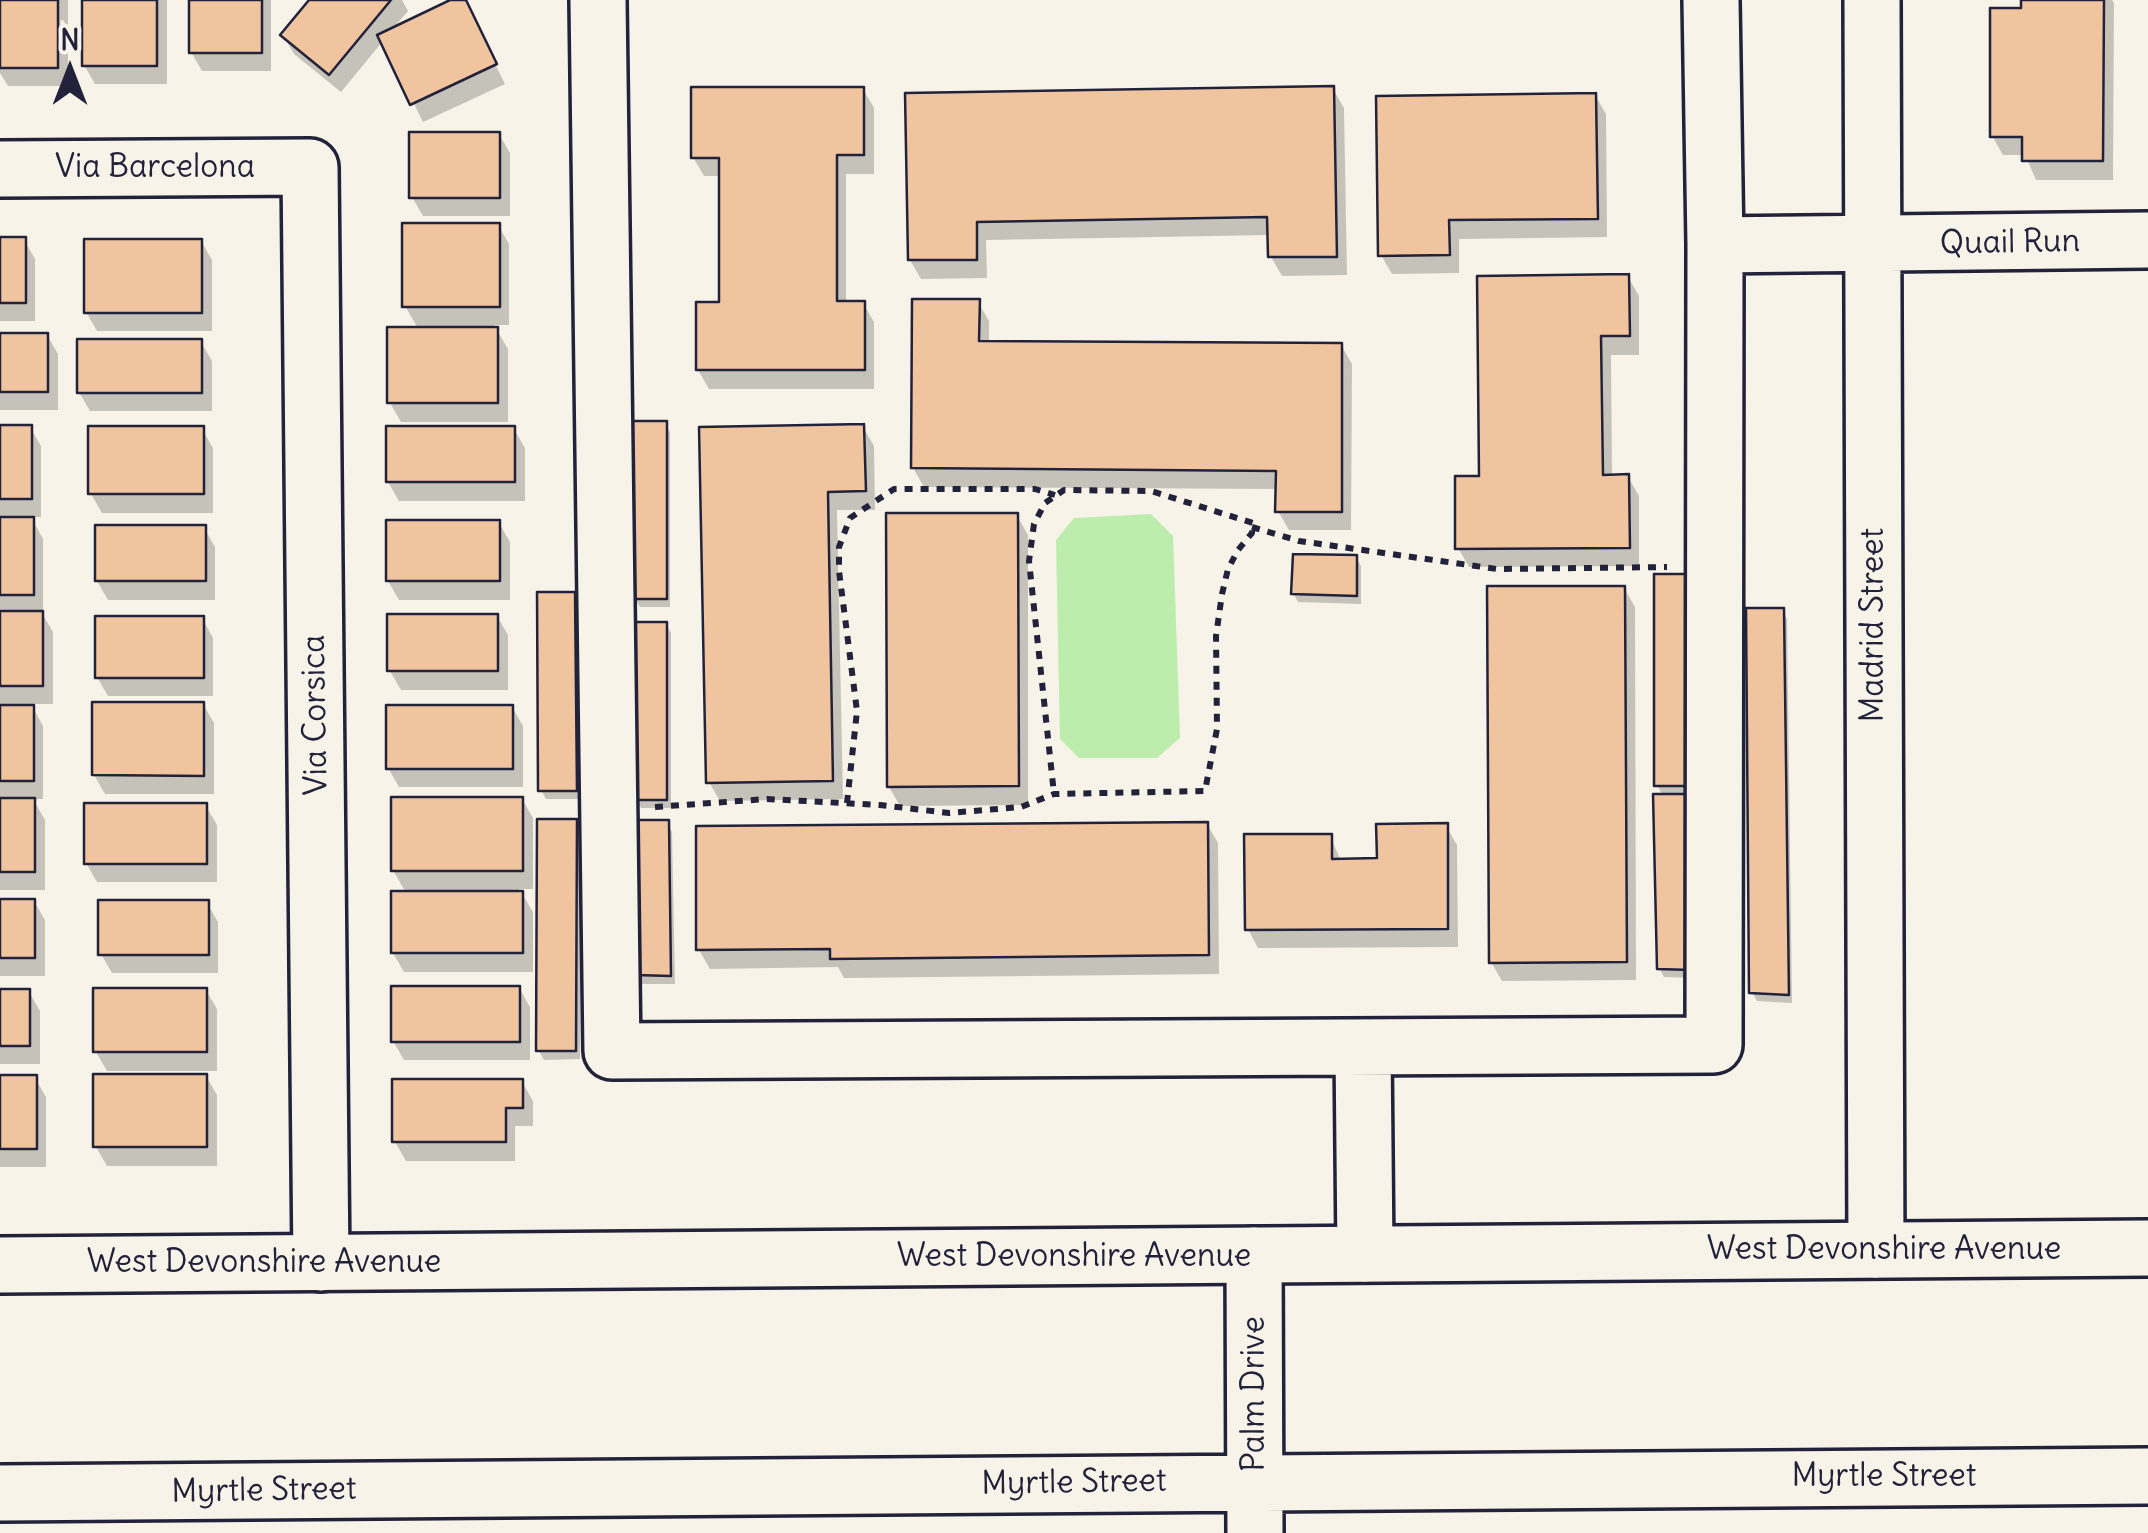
<!DOCTYPE html>
<html>
<head>
<meta charset="utf-8">
<style>
  body { margin:0 }
  #map { position:relative; width:2148px; height:1533px; overflow:hidden; background:#f7f3e8; font-family:Delius,sans-serif }
  canvas { display:block }
  .north { position:absolute; left:20px; top:20px; width:100px; height:100px; -webkit-text-stroke:8px #f7f3e8; paint-order:stroke; rotate:0deg; font-size:28px; font-weight:700; line-height:40px; text-align:center; color:#22223b }
  .north::after { content:''; display:block; margin:auto; width:35px; height:45px; background:#22223b; clip-path:polygon(50% 0,100% 100%,50% 72%,0 100%) }
</style>
</head>
<body>
<div id="map">
<canvas width="2148" height="1533"></canvas>
<div class="north">N</div>
</div>
<script>
const ctx = document.querySelector('canvas').getContext('2d');
ctx.lineJoin = 'round';
function fill(path, color) {
  ctx.fillStyle = color;
  ctx.fill(path, 'evenodd');
}
function poly(rows) {
  const path = new Path2D();
  for (const r of rows) {
    path.moveTo(r[0], r[1]);
    for (let i = 2; i < r.length; i += 2) path.lineTo(r[i], r[i + 1]);
  }
  return path;
}
function trace(path, color, width, dash) {
  ctx.strokeStyle = color;
  ctx.lineWidth = width;
  ctx.lineCap = dash ? 'butt' : 'round';
  ctx.setLineDash(dash || []);
  ctx.stroke(path);
}
function label(font, color, halo, rows, align = 'center') {
  ctx.font = font + ' Delius,sans-serif';
  ctx.lineWidth = 10;
  ctx.setLineDash([]);
  ctx.textBaseline = 'middle';
  ctx.strokeStyle = halo;
  ctx.fillStyle = color;
  for (const [text, x, y, turn = 0] of rows) {
    ctx.save();
    ctx.translate(x, y);
    ctx.rotate((+turn || 0) * Math.PI / 180);
    ctx.textAlign = isNaN(turn) ? turn : align;
    if (halo) ctx.strokeText(text, 0, 0);
    ctx.fillText(text, 0, 0);
    ctx.restore();
  }
}
fill(poly([
  [1151,514,1173,536,1180,738,1157,758,1079,758,1060,739,1056,540,1074,518]
]), '#bcedac');
fill(poly([
  [0,0,68,0,68,86,8,86,0,73],
  [84,0,167,0,167,84,95,84,84,65],
  [191,0,271,0,271,71,202,71,191,52],
  [313,0,402,0,408,11,391,31,455,0,463,0,505,84,423,122,383,41,341,92,294,54,283,35],
  [2024,0,2112,0,2114,3,2113,180,2036,180,2025,155,2003,155,1992,136],
  [863,89,874,108,874,174,846,174,846,303,863,303,874,322,874,389,709,389,698,370,721,305,721,176,704,176,693,157],
  [1333,89,1344,108,1347,275,1282,276,1271,257,1270,235,986,240,987,278,921,279,910,260,907,96],
  [1595,95,1606,114,1607,237,1459,239,1459,273,1392,274,1381,255],
  [499,134,510,153,510,216,423,216,412,197],
  [498,225,509,244,509,325,494,325,508,349,508,422,401,422,390,403,419,330,405,306],
  [0,240,24,240,35,259,35,321,0,321],
  [201,241,212,260,212,331,97,331,86,312],
  [1628,277,1639,296,1639,355,1611,355,1612,477,1628,477,1639,496,1639,566,1469,567,1458,548,1481,479],
  [978,302,989,321,989,343,1341,345,1352,364,1351,530,1289,530,1278,511,1278,489,924,487,913,468],
  [0,335,47,335,58,354,58,410,0,410],
  [201,342,212,361,212,411,90,411,79,392],
  [665,424,670,432,670,607,640,607,635,598],
  [0,427,30,427,41,446,41,517,31,517,43,539,43,615,53,632,53,704,31,704,43,726,43,799,33,799,45,820,45,890,0,890],
  [863,427,874,446,875,510,837,510,843,799,720,801,709,782,701,430],
  [202,429,213,448,213,513,102,513,91,494],
  [514,429,525,448,525,501,399,501,388,482],
  [1017,516,1028,535,1028,805,900,806,889,787],
  [499,523,510,542,510,600,399,600,388,581],
  [204,528,215,547,215,600,108,600,97,581],
  [1356,557,1361,566,1361,604,1298,602,1293,593],
  [1687,576,1696,978,1664,977,1659,968,1663,796,1657,785],
  [1624,588,1635,607,1636,980,1502,981,1491,962],
  [573,594,578,603,580,799,546,799,541,790],
  [1782,610,1787,619,1792,1003,1757,1001,1752,992],
  [497,616,508,635,508,690,401,690,390,671],
  [202,618,213,638,213,696,108,696,97,677],
  [666,624,671,633,671,808,641,808,636,799],
  [203,704,214,723,214,794,105,794,94,775],
  [512,707,523,726,523,787,399,787,388,768],
  [522,799,533,818,533,889,519,889,533,912,533,972,404,972,393,953,406,893,393,870],
  [206,806,217,825,217,882,97,882,86,863],
  [575,821,580,830,580,1059,544,1060,539,1051],
  [667,823,672,832,675,984,642,984,637,975],
  [1207,824,1218,843,1219,974,844,978,838,967,710,969,699,950],
  [1446,826,1457,845,1458,947,1258,948,1248,929,1330,836,1341,861,1379,860],
  [0,901,34,901,45,920,45,976,0,976],
  [207,903,218,922,218,973,112,973,101,954],
  [519,988,530,1007,530,1060,404,1060,393,1041],
  [206,990,217,1009,217,1071,107,1071,96,1052],
  [0,992,29,992,40,1011,40,1064,0,1064],
  [206,1076,217,1095,217,1166,107,1166,96,1147],
  [0,1078,35,1078,46,1097,46,1167,0,1167],
  [522,1082,533,1101,533,1126,515,1126,515,1161,406,1161,395,1142]
]), '#0003');
const building = poly([
  [0,0,58,0,58,68,0,68,0,0],
  [82,0,157,0,157,66,82,66,82,0],
  [189,0,262,0,262,53,189,53,189,0],
  [309,0,391,0,329,75,280,35,309,0],
  [450,0,466,0,497,64,410,105,377,35,450,0],
  [2021,0,2104,0,2103,161,2022,161,2022,137,1990,137,1990,8,2021,8,2021,0],
  [1334,86,1337,257,1268,257,1267,217,977,222,977,260,908,260,905,93,1334,86],
  [691,87,864,87,864,155,837,155,837,301,865,301,865,370,696,370,696,302,719,302,719,158,691,158,691,87],
  [1596,93,1598,219,1449,220,1450,255,1378,256,1376,96,1596,93],
  [409,132,500,132,500,198,409,198,409,132],
  [402,223,500,223,500,307,402,307,402,223],
  [0,237,26,237,26,303,0,303,0,237],
  [84,239,202,239,202,313,84,313,84,239],
  [1629,274,1630,336,1601,336,1603,475,1629,474,1630,548,1455,549,1455,476,1479,476,1477,276,1629,274],
  [912,299,980,299,979,341,1342,343,1342,512,1275,512,1276,471,911,468,912,299],
  [387,327,498,327,498,403,387,403,387,327],
  [0,333,48,333,48,392,0,392,0,333],
  [77,339,202,339,202,393,77,393,77,339],
  [632,421,667,421,667,599,632,599,632,421],
  [864,424,866,491,828,492,833,781,706,783,699,427,864,424],
  [0,425,32,425,32,499,0,499,0,425],
  [88,426,204,426,204,494,88,494,88,426],
  [386,426,515,426,515,482,386,482,386,426],
  [886,513,1018,513,1019,786,887,787,886,513],
  [0,517,34,517,34,595,0,595,0,517],
  [386,520,500,520,500,581,386,581,386,520],
  [95,525,206,525,206,581,95,581,95,525],
  [1293,554,1357,555,1357,596,1291,594,1293,554],
  [1654,574,1688,574,1691,786,1654,786,1654,574],
  [1487,586,1625,586,1627,962,1489,963,1487,586],
  [537,592,575,592,577,791,538,791,537,592],
  [1746,608,1784,608,1789,995,1749,993,1746,608],
  [0,611,43,611,43,686,0,686,0,611],
  [387,614,498,614,498,671,387,671,387,614],
  [95,616,204,616,204,678,95,678,95,616],
  [633,622,667,622,667,800,633,800,633,622],
  [92,702,204,702,204,776,92,775,92,702],
  [0,705,34,705,34,781,0,781,0,705],
  [386,705,513,705,513,769,386,769,386,705],
  [1653,794,1693,794,1692,970,1657,969,1653,794],
  [391,797,523,797,523,871,391,871,391,797],
  [0,798,35,798,35,872,0,872,0,798],
  [84,803,207,803,207,864,84,864,84,803],
  [537,819,577,819,576,1051,536,1051,537,819],
  [634,820,669,820,671,976,635,975,634,820],
  [1208,822,1209,955,830,959,830,949,696,950,696,826,1208,822],
  [1448,823,1448,929,1245,930,1244,834,1332,834,1332,859,1377,858,1376,824,1448,823],
  [391,891,523,891,523,953,391,953,391,891],
  [0,899,35,899,35,958,0,958,0,899],
  [98,900,209,900,209,955,98,955,98,900],
  [391,986,520,986,520,1042,391,1042,391,986],
  [93,988,207,988,207,1052,93,1052,93,988],
  [0,989,30,989,30,1046,0,1046,0,989],
  [93,1074,207,1074,207,1147,93,1147,93,1074],
  [0,1075,37,1075,37,1149,0,1149,0,1075],
  [392,1079,523,1079,523,1108,506,1108,506,1142,392,1142,392,1079]
]);
fill(building, '#f0c49f');
trace(building, '#22223b', 2.5);
const minor = poly([
  [598,0,612,1051,1714,1045,1715,245,1711,0],
  [1872,0,1876,1250],
  [0,169,310,167,321,1263],
  [1715,245,2148,240],
  [1363,1047,1365,1254],
  [1254,1255,1255,1533],
  [0,1493,2148,1476]
]);
const major = poly([
  [0,1265,2148,1248]
]);
trace(minor, '#22223b', 62);
trace(major, '#22223b', 62);
trace(poly([
  [1252,527,1299,541,1497,569,1667,567],
  [847,803,857,711,839,571,839,547,850,518,894,489,1035,489,1055,495],
  [655,807,767,799,880,805,949,813,1021,807,1054,794,1205,791,1217,729,1216,636,1222,594,1228,569,1238,550,1252,533,1253,523,1151,491,1064,490,1045,503,1034,524,1029,561,1054,794]
]), '#22223b', 6, [8, 8]);
trace(minor, '#f7f3e8', 55);
trace(major, '#f7f3e8', 55);
label('32px', '#22223b', '#f7f3e8', [
  ["Via Barcelona",155,168],
  ["Quail Run",2010,243,-1],
  ["Madrid Street",1874,625,-90],
  ["Via Corsica",316,715,-91],
  ["West Devonshire Avenue",1884,1250],
  ["West Devonshire Avenue",1074,1257],
  ["West Devonshire Avenue",264,1263],
  ["Palm Drive",1255,1394,-90],
  ["Myrtle Street",1884,1477],
  ["Myrtle Street",1074,1483,-1],
  ["Myrtle Street",264,1491,-1]
]);
</script>
</body>
</html>
